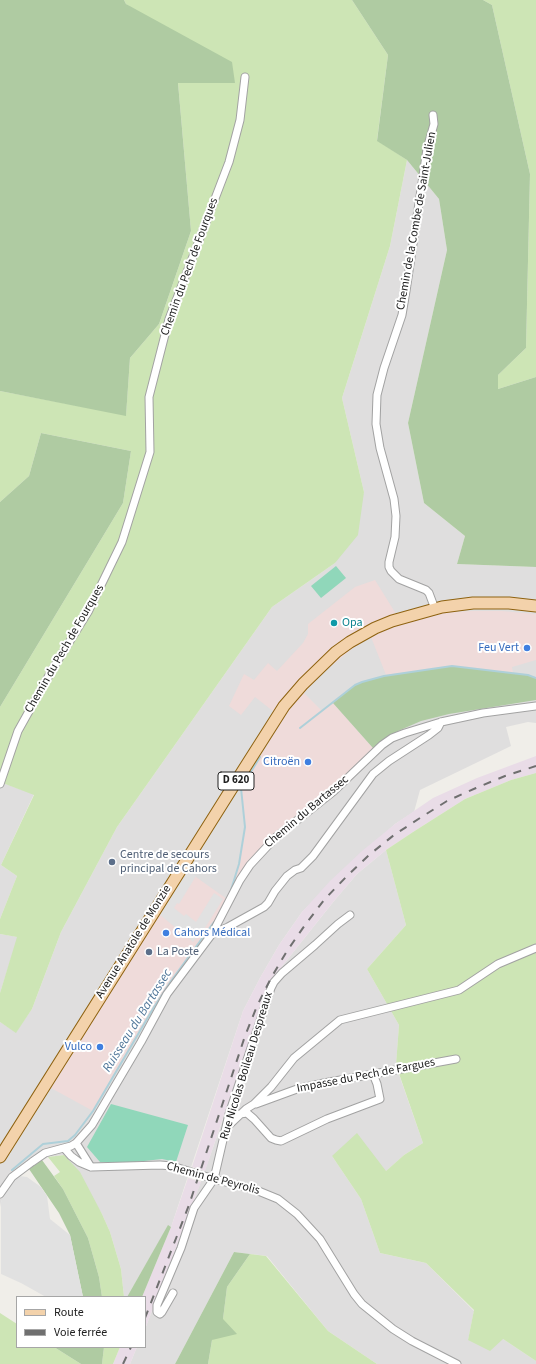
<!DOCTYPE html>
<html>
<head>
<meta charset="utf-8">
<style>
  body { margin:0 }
  #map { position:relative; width:536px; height:1364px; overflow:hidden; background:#f0eee9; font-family:"Source Sans 3",sans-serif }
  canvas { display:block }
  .legend { position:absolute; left:16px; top:1296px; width:130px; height:52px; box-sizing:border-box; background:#fff; border:1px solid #a6a6a6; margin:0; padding:5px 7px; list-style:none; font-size:12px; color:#212121 }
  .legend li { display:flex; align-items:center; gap:8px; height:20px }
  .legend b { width:20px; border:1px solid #a6a6a6 }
</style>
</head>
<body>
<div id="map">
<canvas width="536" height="1364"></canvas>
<ul class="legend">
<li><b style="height:5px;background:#f3d2ab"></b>Route</li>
<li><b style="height:5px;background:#6f6f6f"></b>Voie ferrée</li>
</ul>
</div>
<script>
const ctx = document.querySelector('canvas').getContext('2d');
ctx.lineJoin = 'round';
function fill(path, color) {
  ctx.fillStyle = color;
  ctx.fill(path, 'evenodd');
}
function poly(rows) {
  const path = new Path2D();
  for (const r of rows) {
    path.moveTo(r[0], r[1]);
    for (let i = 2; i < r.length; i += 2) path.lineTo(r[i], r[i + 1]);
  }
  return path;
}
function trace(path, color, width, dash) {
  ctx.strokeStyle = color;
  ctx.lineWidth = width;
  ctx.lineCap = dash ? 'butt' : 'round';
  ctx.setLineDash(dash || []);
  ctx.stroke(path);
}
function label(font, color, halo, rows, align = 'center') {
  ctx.font = font + ' "Source Sans 3",sans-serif';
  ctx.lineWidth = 4;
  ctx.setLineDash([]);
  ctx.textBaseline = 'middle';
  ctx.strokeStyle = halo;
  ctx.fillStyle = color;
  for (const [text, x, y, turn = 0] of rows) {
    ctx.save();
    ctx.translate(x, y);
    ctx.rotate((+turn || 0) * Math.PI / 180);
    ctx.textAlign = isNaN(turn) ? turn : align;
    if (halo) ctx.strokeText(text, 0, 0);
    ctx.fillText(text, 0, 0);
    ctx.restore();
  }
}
fill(poly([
  [407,160,439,199,447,250,408,423,424,503,465,536,457,564,536,567,536,723,528,722,506,727,511,746,420,790,414,812,395,824,302,912,279,945,260,978,243,1011,171,1227,168,1226,127,1297,124,1297,121,1269,110,1232,102,1214,64,1155,48,1157,19,1176,9,1186,1,1202,0,1207,0,1022,16,1032,32,1009,61,932,117,827,272,607,335,563,364,492,342,398,390,246],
  [0,782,34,794,1,865,17,876,0,919],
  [386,850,406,925,367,969,399,1025,396,1066,423,1143,404,1155,386,1171,332,1156,361,1199,380,1253,426,1263,474,1311,468,1340,503,1339,536,1361,536,1364,377,1364,328,1331,267,1256,234,1252,175,1364,130,1364,137,1347,145,1347,145,1329,192,1206,220,1128,259,1012,271,984,283,965,334,901,357,874],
  [0,934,18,937,0,993]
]), '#dfdede');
fill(poly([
  [375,580,401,622,434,613,473,611,502,611,536,614,536,660,512,667,513,673,452,666,386,675,371,637,352,649,323,673,304,693,322,711,333,703,373,748,340,781,264,844,252,857,232,886,239,864,245,827,241,788,283,719,255,697,241,715,229,706,244,674,254,680,268,663,277,671,303,643,308,634,308,624,355,587],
  [186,870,227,899,217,919,171,981,154,1007,93,1111,51,1088]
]), '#efdbda');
fill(poly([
  [536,756,536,773,511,780,465,799,413,832,386,850,357,874,334,901,283,965,271,984,259,1012,205,1171,192,1167,243,1011,260,978,279,945,302,912,330,881,362,851,395,824,433,798,477,778],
  [188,1178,201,1182,145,1329,145,1297,142,1297,171,1227],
  [120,1347,137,1347,130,1364,113,1364]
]), '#e9dce7');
fill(poly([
  [124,0,352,0,388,55,377,140,407,160,390,246,342,398,364,492,358,535,335,563,272,607,117,827,61,932,32,1009,16,1033,0,1022,0,993,17,937,0,934,0,919,17,876,1,865,34,795,0,782,0,707,123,503,131,451,41,433,29,476,0,502,0,391,126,415,130,358,159,324,191,231,178,83,235,83,126,4],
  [483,0,536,0,536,377,498,389,498,375,526,348,530,174,492,5],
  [536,773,536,1361,503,1339,490,1351,468,1340,474,1310,426,1263,380,1253,361,1199,332,1156,357,1133,386,1171,404,1155,423,1143,396,1065,399,1025,367,969,406,925,386,850,413,832,465,799,511,780],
  [64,1155,80,1172,102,1214,110,1232,121,1269,124,1297,102,1297,99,1277,88,1238,63,1189,54,1176,60,1172,48,1157],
  [250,1254,266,1256,328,1331,377,1364,208,1364,212,1340,223,1319,227,1287],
  [0,1313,17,1324,17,1347,54,1347,81,1364,0,1364],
  [104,1347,120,1347,113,1364,102,1364]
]), '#cde5b5');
fill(poly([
  [0,0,124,0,126,4,232,62,235,83,178,83,191,231,159,324,130,358,126,416,0,391],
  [352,0,483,0,492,5,530,174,526,348,498,375,498,389,536,377,536,567,457,564,465,536,424,503,408,423,447,250,439,199,407,160,377,141,388,55],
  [41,433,131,451,123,503,0,707,0,502,29,476],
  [452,666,528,675,536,678,536,700,449,714,421,721,398,731,373,748,333,703,355,685,362,682,384,676],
  [42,1160,63,1189,88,1238,99,1277,102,1297,83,1297,70,1235,59,1213,29,1169],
  [168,1225,171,1227,142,1297,127,1297],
  [234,1252,250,1254,227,1287,223,1319,237,1334,212,1340,208,1364,175,1364],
  [54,1347,104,1347,102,1364,81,1364]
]), '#afcba2');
fill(poly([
  [336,566,346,578,321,598,311,586],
  [111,1104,188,1125,176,1162,162,1159,127,1163,100,1162,87,1147]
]), '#90d7ba');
fill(poly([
  [186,870,196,876,179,904,177,903,174,908,184,916,186,914,196,922,214,893,223,899,205,928,193,942,159,914],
  [19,1176,27,1177,41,1187,47,1196,50,1219,70,1235,83,1297,46,1297,21,1283,1,1274,1,1202,4,1193,9,1185]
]), '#e1e1e1');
trace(poly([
  [300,728,355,685,362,682,384,676,452,666,528,675,536,678],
  [231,890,239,864,245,827,241,788,260,757],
  [12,1170,43,1144,68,1141,75,1135,93,1111,154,1007,171,981,214,922]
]), '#aed0d9', 2);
const street = poly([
  [433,115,434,124,427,149,406,291,402,315,384,368,377,395,376,424,380,448,394,499,396,516,395,537,389,562,389,567,391,571,399,579,426,590,429,593,435,609],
  [0,784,18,731,52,670,88,612,122,542,150,452,149,397,169,319,229,162,240,120,245,77],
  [212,934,228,927,264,907,268,903,275,891,287,876,295,870,301,868,313,856,373,774,389,761,429,735,438,728,441,722],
  [256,1104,297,1089,324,1083,456,1059],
  [240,1114,247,1113,254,1119,271,1138,276,1140,281,1141,327,1119,380,1099,377,1084,373,1074],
  [226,1128,246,1109,254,1104,271,1087,294,1058,340,1020,459,990,498,964,536,948],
  [76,1143,91,1167],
  [64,1148,71,1156,79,1162,91,1167,160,1165,172,1166,214,1179,256,1190,278,1199,297,1214,320,1239,354,1294,362,1304,393,1329,412,1341,457,1364],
  [0,1194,12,1177,32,1162,45,1153,71,1146,76,1143,92,1125,141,1042,167,994,212,934,240,880,250,865,276,837,334,791,382,745,392,738,405,733,441,722,483,713,536,706],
  [173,1293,162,1312,160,1314,157,1312,157,1305,181,1248,194,1208,214,1179,229,1114,271,988,274,982,282,973,315,945,338,924,350,915]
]);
const primary = poly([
  [0,1157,244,769,284,706,303,684,336,652,350,642,375,628,392,621,442,607,473,603,509,603,536,606]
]);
trace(street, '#a2a2a2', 9);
trace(primary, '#8e6210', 13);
trace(street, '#fff', 7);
trace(primary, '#f3d2ab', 11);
trace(poly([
  [145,1318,189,1205,245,1036,257,1006,271,978,287,951,305,925,324,900,346,877,369,855,394,835,420,818,447,801,476,788,505,776,536,766],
  [123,1364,131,1347]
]), '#6f6f6f', 2, [8, 8]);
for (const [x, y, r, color] of [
  [334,623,4,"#0f9aa8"],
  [527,648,4,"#3f7fe0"],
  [308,762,4,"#3f7fe0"],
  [112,862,4,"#5c6f8a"],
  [166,933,4,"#3f7fe0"],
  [149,952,4,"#5c6f8a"],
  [100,1047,4,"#3f7fe0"]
]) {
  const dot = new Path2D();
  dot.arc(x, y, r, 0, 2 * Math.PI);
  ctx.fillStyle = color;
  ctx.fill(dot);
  trace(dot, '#fff', 1.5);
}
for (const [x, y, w] of [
  [236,781,36]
]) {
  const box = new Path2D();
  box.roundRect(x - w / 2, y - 9, w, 18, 3);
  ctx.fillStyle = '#fff';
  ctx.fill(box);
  trace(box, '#212121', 1);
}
label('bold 11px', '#212121', null, [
  ["D 620",236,781]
]);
label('12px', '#212121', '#fff', [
  ["Chemin de la Combe de Saint-Julien",417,221,-80],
  ["Chemin du Pech de Fourques",190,267,-70],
  ["Chemin du Pech de Fourques",65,649,-60],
  ["Chemin du Bartassec",307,812,-40],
  ["Avenue Anatole de Monzie",134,942,-58],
  ["Rue Nicolas Boileau Despreaux",247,1066,-73],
  ["Impasse du Pech de Fargues",366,1076,-11],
  ["Chemin de Peyrolis",213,1179,15]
]);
label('12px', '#0d838f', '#fff', [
  ["Opa",342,623]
], 'left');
label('12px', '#366cbe', '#fff', [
  ["Feu Vert",519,648],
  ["Citroën",300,762],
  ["Cahors Médical",174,933,"left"],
  ["Vulco",92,1047]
], 'right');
label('12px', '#4e5e75', '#fff', [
  ["Centre de secours",120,855],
  ["principal de Cahors",120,869],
  ["La Poste",157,952]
], 'left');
label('italic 13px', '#4f7699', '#fff', [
  ["Ruisseau du Bartassec",138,1021,-58]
]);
</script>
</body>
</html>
